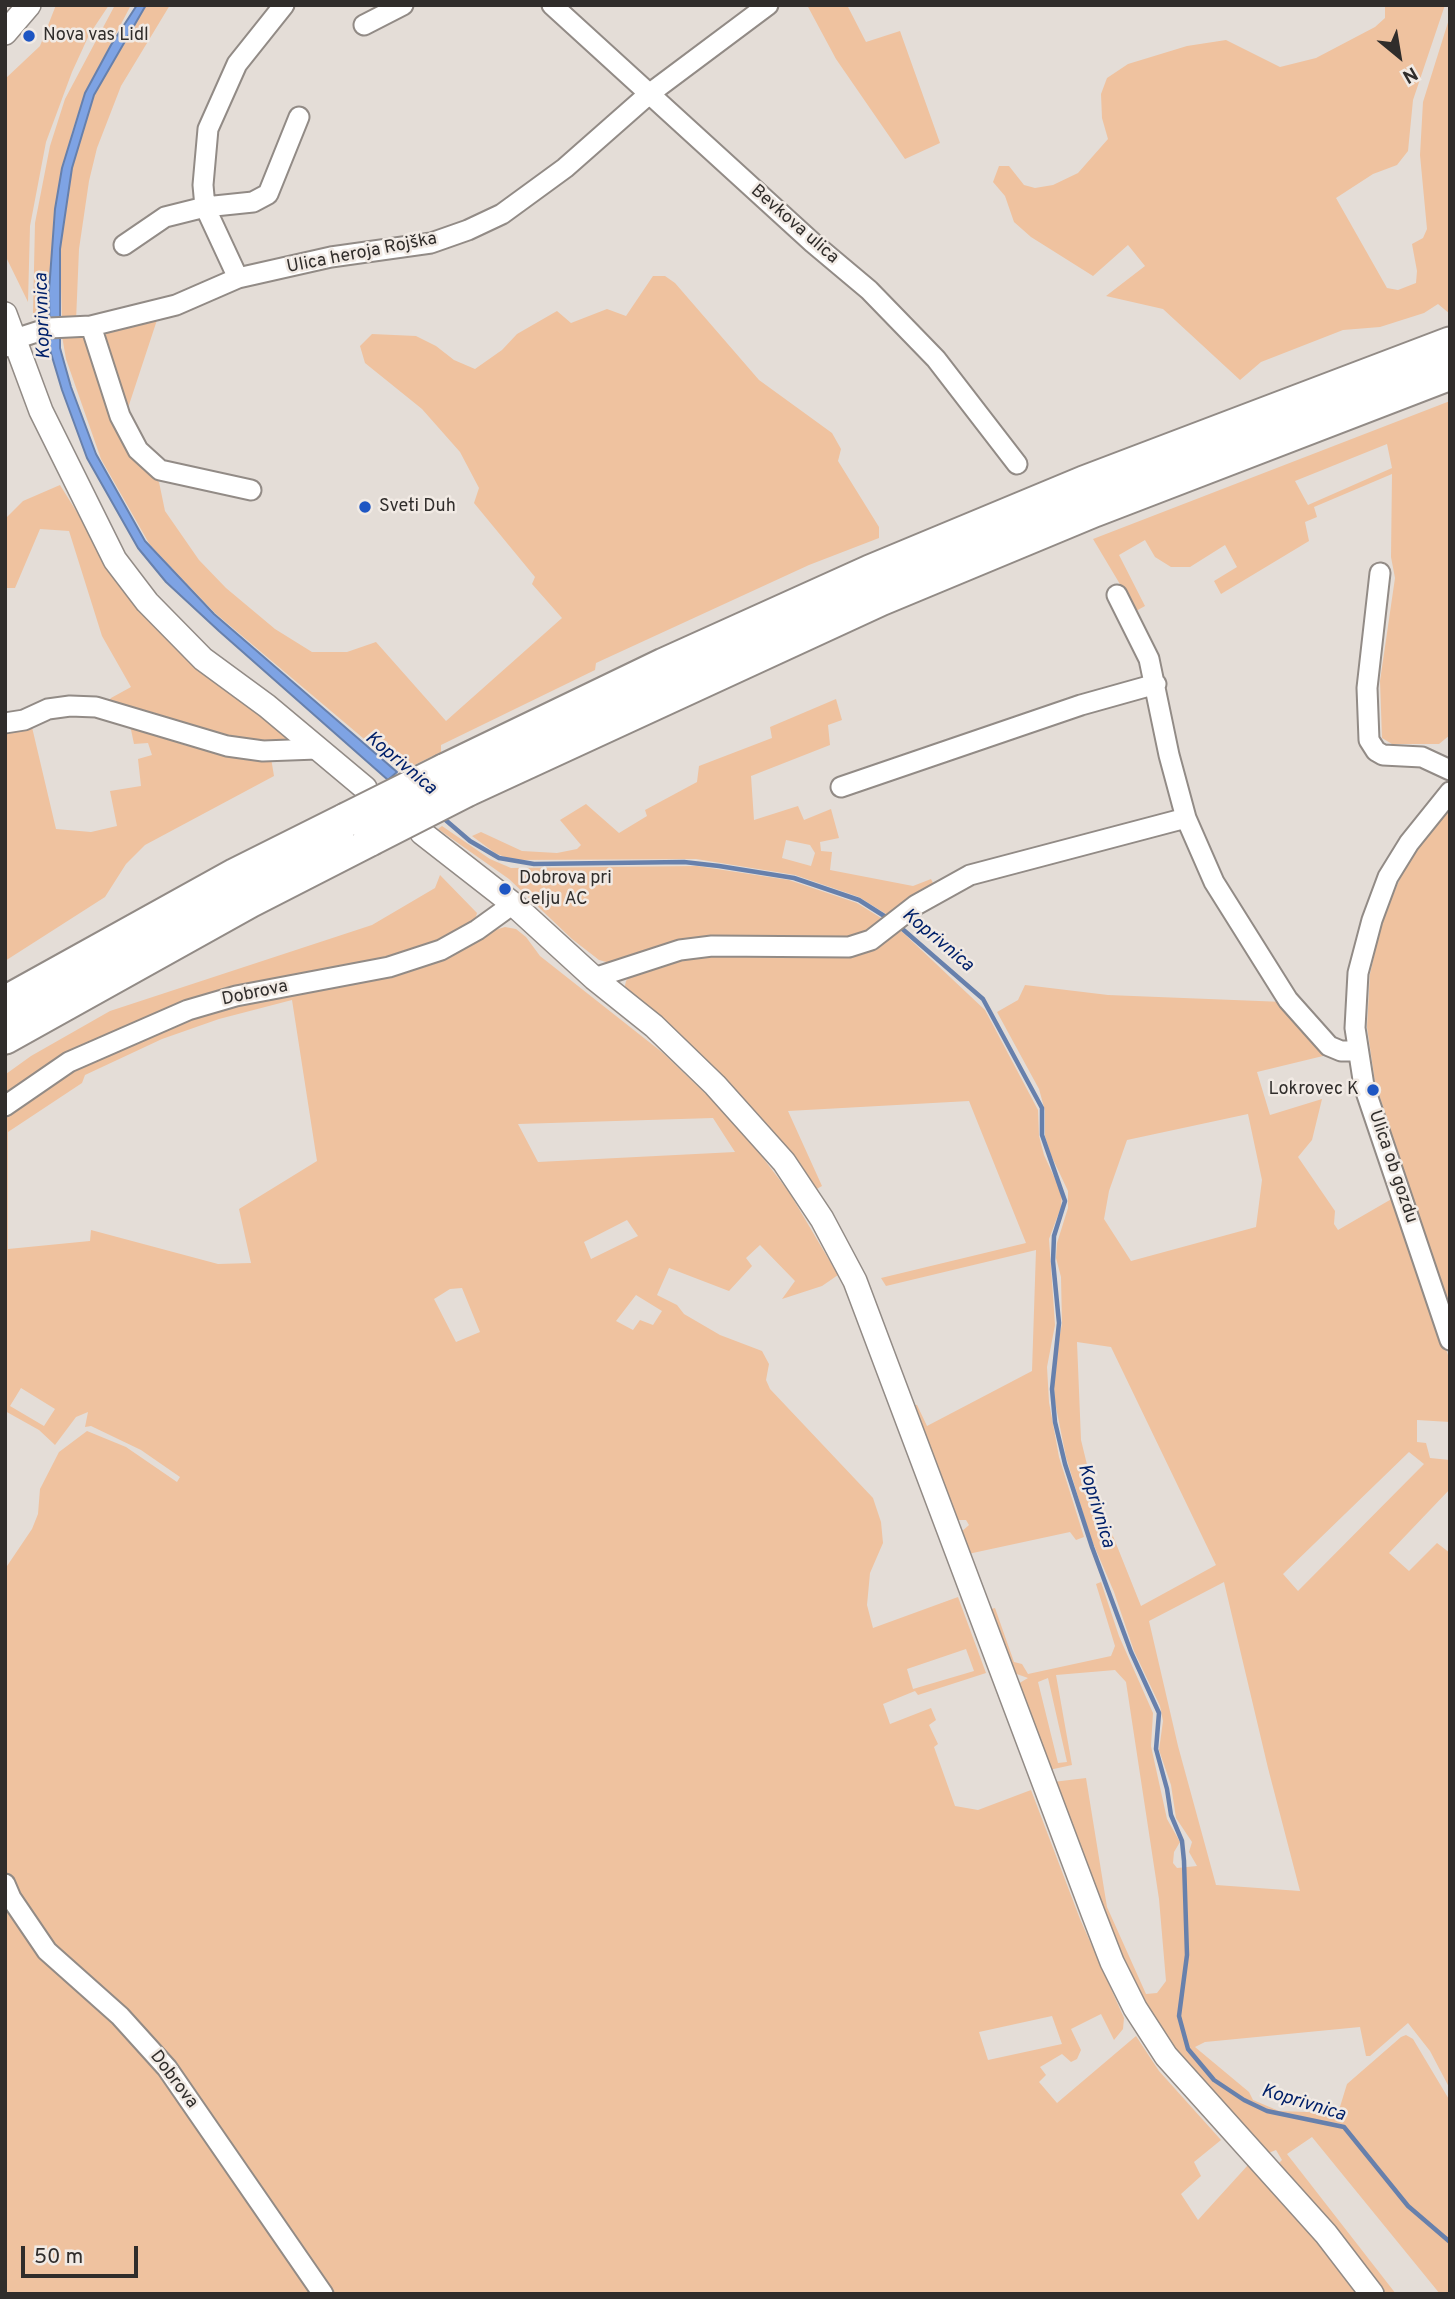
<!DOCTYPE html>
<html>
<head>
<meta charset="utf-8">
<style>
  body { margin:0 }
  #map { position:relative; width:1455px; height:2299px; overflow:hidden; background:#e4ddd7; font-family:Overpass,sans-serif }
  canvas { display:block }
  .frame { position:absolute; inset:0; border:7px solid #302d2b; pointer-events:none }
  .north { position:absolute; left:1364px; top:21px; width:70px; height:70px; -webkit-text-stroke:5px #f1eae4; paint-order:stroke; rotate:150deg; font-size:19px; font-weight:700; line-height:28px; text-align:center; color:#302d2b }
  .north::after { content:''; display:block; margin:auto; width:24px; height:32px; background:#302d2b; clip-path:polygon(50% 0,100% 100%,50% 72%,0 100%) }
  .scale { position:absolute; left:21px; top:2246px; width:117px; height:32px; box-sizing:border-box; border:4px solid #302d2b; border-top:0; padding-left:9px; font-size:21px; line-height:24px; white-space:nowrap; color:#302d2b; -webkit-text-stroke:5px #f1eae4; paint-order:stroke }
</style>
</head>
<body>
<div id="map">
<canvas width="1455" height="2299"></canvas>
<div class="frame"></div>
<div class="north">N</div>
<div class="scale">50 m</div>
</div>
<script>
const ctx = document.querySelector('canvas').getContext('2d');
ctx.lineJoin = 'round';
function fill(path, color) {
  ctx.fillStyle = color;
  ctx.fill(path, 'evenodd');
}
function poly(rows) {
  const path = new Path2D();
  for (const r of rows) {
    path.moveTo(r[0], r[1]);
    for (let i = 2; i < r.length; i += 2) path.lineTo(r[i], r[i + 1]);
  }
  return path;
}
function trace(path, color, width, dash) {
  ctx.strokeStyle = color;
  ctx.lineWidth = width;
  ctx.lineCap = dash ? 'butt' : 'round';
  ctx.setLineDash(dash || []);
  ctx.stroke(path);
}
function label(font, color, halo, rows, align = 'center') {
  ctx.font = font + ' Overpass,sans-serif';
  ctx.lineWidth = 5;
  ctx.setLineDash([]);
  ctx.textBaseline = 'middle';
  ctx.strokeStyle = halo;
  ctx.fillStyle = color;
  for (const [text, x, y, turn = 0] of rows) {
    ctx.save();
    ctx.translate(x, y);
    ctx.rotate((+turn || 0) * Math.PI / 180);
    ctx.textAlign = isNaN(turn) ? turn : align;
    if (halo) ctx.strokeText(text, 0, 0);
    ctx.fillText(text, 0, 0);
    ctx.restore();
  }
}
fill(poly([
  [56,5,109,5,89,35,72,72,46,142,30,226,28,302,5,255,5,79,40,46],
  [115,5,131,5,85,93,72,132,55,209,50,323,37,323,33,313,35,223,50,146,65,99],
  [146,5,170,5,121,86,97,148,89,181,79,249,76,321,62,322,60,249,72,168,94,95],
  [807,5,847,5,866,42,900,31,940,143,905,159,836,59],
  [1385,5,1445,5,1413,100,1408,151,1397,165,1373,174,1336,198,1387,288,1398,290,1416,283,1417,271,1412,244,1423,238,1427,229,1420,155,1423,102,1450,16,1450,314,1438,304,1424,313,1380,327,1343,330,1261,362,1240,380,1163,309,1106,296,1145,266,1128,245,1093,276,1031,237,1014,222,1005,196,993,182,999,166,1009,166,1024,185,1035,188,1053,185,1078,173,1108,139,1102,118,1101,94,1107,78,1128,64,1187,46,1226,40,1280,67,1316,58,1375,27,1385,18],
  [653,276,665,276,675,283,759,380,832,433,841,449,838,461,879,527,879,538,809,565,596,663,595,670,441,745,441,752,402,771,215,613,150,545,101,459,66,359,62,336,77,334,86,340,118,434,130,457,159,482,165,511,199,560,226,588,275,629,312,652,347,652,376,642,446,721,562,618,532,584,535,577,474,503,479,488,460,452,422,409,365,363,360,346,372,334,416,336,436,346,454,360,475,369,502,350,517,334,557,311,571,323,607,309,626,316],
  [157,320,128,408,105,338,106,332],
  [1450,401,1450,735,1439,744,1392,744,1382,738,1380,681,1395,578,1391,557,1392,474,1314,507,1317,517,1305,522,1309,541,1221,594,1214,581,1237,567,1225,545,1190,567,1171,567,1155,557,1145,540,1119,555,1145,606,1136,611,1093,539],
  [1387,444,1392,468,1308,505,1295,481],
  [60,485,113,570,287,737,284,743,244,742,106,705,111,698,131,687,102,636,69,531,40,529,15,588,5,588,5,519,23,501],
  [836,699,842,720,828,725,830,745,751,776,754,820,798,806,804,820,831,809,839,838,820,842,821,851,832,852,830,870,913,886,931,879,933,883,912,896,894,919,859,897,795,875,696,859,512,860,495,853,472,836,481,832,522,851,557,853,577,849,581,845,560,820,586,804,619,833,647,816,645,810,697,782,699,766,772,738,770,727],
  [786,840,810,845,815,853,811,866,782,858],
  [31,723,56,829,91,832,117,826,110,791,141,786,138,759,152,755,148,743,134,744,130,725,184,745,221,753,271,758,274,776,145,845,126,864,105,897,5,961,5,727],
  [1450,809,1450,1312,1375,1082,1367,1027,1370,974,1382,920,1404,870,1434,825],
  [442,826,490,859,511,868,697,866,789,880,857,903,889,923,845,937,665,945,610,963,599,960,572,939,509,879,438,829],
  [440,875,477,913,474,923,467,928,411,953,319,974,54,1063,32,1075,5,1097,6,1074,31,1056,110,1011,372,925,435,888],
  [505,927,516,929,526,937,540,956,663,1053,711,1099,750,1141,789,1192,838,1275,822,1286,782,1299,795,1281,760,1245,746,1258,752,1266,729,1291,669,1268,657,1295,677,1305,684,1314,720,1335,762,1351,769,1364,766,1380,770,1389,873,1498,881,1522,883,1543,870,1573,867,1605,873,1628,958,1597,986,1673,918,1695,915,1691,883,1704,890,1724,931,1708,936,1720,929,1725,938,1744,934,1747,955,1806,978,1810,1031,1790,1080,1919,1124,2018,1123,2029,1114,2040,1101,2014,1071,2029,1081,2050,1077,2059,1071,2062,1062,2054,1040,2067,1046,2075,1039,2082,1057,2103,1136,2036,1159,2071,1221,2140,1194,2162,1201,2176,1181,2194,1198,2220,1248,2165,1317,2242,1356,2294,5,2294,5,1569,32,1529,38,1514,40,1489,59,1452,87,1431,126,1447,177,1482,180,1477,141,1450,91,1426,85,1427,88,1412,76,1417,55,1445,39,1430,5,1411,5,1114,67,1069,170,1024],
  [292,1000,317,1161,239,1209,251,1263,218,1264,91,1230,90,1241,8,1249,8,1132,82,1083,85,1075,162,1039,219,1019],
  [713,1118,735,1152,538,1162,518,1124],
  [627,1220,638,1236,591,1259,584,1242],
  [462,1288,480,1332,456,1342,434,1299,450,1289],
  [636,1295,662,1311,653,1325,640,1320,633,1330,616,1321],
  [21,1388,55,1409,44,1426,10,1406],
  [966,1649,974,1671,913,1689,907,1669],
  [1052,2016,1062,2044,988,2060,979,2032],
  [898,928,985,1010,1038,1110,1039,1136,1044,1155,1062,1194,1061,1207,1049,1239,1055,1325,1047,1367,1049,1402,1059,1457,1084,1537,1076,1540,1070,1532,968,1554,960,1533,969,1525,966,1520,955,1520,912,1405,917,1405,927,1426,1032,1371,1036,1250,886,1286,881,1278,1026,1243,969,1101,788,1111,822,1186,815,1190,766,1123,720,1074,624,990,626,981,634,972,664,962,713,955,828,955],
  [1025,985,1108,995,1284,1002,1323,1050,1323,1056,1257,1072,1270,1115,1322,1099,1312,1140,1298,1157,1335,1211,1334,1224,1338,1230,1395,1197,1450,1361,1450,1422,1417,1420,1417,1442,1426,1443,1430,1458,1450,1460,1450,1489,1389,1553,1409,1571,1437,1543,1450,1553,1450,2089,1430,2051,1408,2023,1370,2056,1366,2056,1360,2027,1205,2042,1195,2047,1249,2092,1253,2100,1279,2111,1334,2113,1339,2110,1347,2084,1401,2037,1406,2035,1413,2039,1450,2101,1450,2294,1440,2294,1312,2137,1287,2154,1396,2294,1381,2294,1278,2164,1282,2160,1276,2150,1266,2154,1260,2149,1158,2030,1120,1959,1053,1782,1086,1778,1107,1907,1146,1994,1157,1993,1166,1981,1159,1899,1126,1682,1115,1670,1056,1675,1072,1765,1049,1770,1016,1685,1028,1678,1011,1672,987,1610,995,1608,1014,1662,1022,1664,1028,1674,1111,1656,1115,1646,1096,1584,1101,1582,1119,1636,1153,1713,1151,1746,1167,1819,1180,1842,1174,1852,1173,1863,1177,1868,1197,1866,1189,1852,1192,1842,1176,1818,1171,1785,1159,1750,1163,1721,1160,1706,1134,1651,1114,1592,1090,1536,1066,1457,1055,1402,1053,1369,1062,1324,1061,1277,1056,1258,1057,1243,1068,1208,1068,1191,1051,1155,1045,1136,1045,1111,1039,1089,997,1012,1018,1000],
  [1248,1114,1262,1180,1256,1227,1131,1261,1104,1219,1109,1191,1127,1140],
  [1077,1342,1111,1347,1216,1565,1141,1606,1091,1481,1081,1440],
  [1409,1452,1424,1464,1298,1591,1283,1574],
  [1224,1582,1268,1768,1300,1891,1216,1885,1178,1746,1149,1621],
  [1048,1678,1067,1762,1058,1763,1038,1682]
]), '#efc29f');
const water = poly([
  [137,5,146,5,94,95,72,168,60,249,60,348,71,387,96,454,145,541,214,614,397,772,388,780,219,631,166,582,138,548,87,458,62,390,50,350,49,291,55,209,62,168,85,93,111,45,137,5]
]);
fill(water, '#7ea3e4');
trace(water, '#6780ac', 2);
trace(poly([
  [442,817,470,841,499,858,534,864,684,862,719,866,794,878,859,900,889,919],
  [899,926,983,999,1042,1108,1042,1135,1065,1201,1054,1236,1053,1261,1059,1323,1052,1389,1055,1422,1065,1464,1092,1547,1131,1652,1159,1713,1156,1749,1167,1789,1171,1815,1182,1841,1184,1861,1187,1955,1179,2016,1188,2049,1214,2080,1244,2100,1267,2111,1344,2127,1408,2206,1450,2242]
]), '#6780ac', 4.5);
const minor = poly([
  [552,5,813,243,869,290,936,359,1017,464],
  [364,25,403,5],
  [124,245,165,217,205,207,253,202,268,194,299,117],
  [238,278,205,207,203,185,208,129,237,64,284,5],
  [91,326,120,416,138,450,160,470,251,490],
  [5,347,15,339,49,328,91,326,176,305,238,278,331,257,431,243,468,230,502,214,565,168,649,94,768,5],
  [1380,573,1367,688,1369,740,1376,751,1383,755,1422,757,1450,770],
  [1117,595,1149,659,1169,755,1186,818,1214,882,1288,1000,1329,1046,1341,1051,1358,1051],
  [5,723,24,720,48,709,70,706,96,707,227,746,263,751,317,749],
  [841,787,1081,705,1156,684],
  [1450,792,1409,843,1388,877,1372,920,1358,973,1355,1028,1364,1086,1450,1340],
  [594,978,680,950,712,946,849,947,871,940,916,905,970,875,1186,818],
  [5,1106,69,1062,188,1010,236,996,389,967,441,950,477,930,513,904],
  [5,1884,11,1898,47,1951,120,2016,167,2068,323,2294]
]);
const tertiary = poly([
  [5,33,29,5],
  [5,314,41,411,115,560,147,602,203,659,267,706,365,788],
  [422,833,513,904,594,978,654,1026,715,1085,784,1162,822,1219,855,1281,1093,1913,1112,1962,1135,2008,1166,2056,1326,2234,1372,2294]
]);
const motorway = poly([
  [444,771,664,665,870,572,1084,483,1450,344],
  [466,790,880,599,1094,510,1450,373],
  [5,1003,236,875,346,820],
  [5,1037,249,901,370,839]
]);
trace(minor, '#928b86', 23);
trace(tertiary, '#928b86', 26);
trace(motorway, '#928b86', 37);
trace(minor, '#fff', 19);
trace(tertiary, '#fff', 23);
trace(motorway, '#fff', 33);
const motorwayBridge = poly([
  [346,820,444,771],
  [370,839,466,790]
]);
trace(motorwayBridge, '#928b86', 37, []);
trace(motorwayBridge, '#fff', 33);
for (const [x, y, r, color] of [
  [29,36,7,"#1e56c3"],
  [365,507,7,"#1e56c3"],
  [505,889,7,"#1e56c3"],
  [1373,1090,7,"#1e56c3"]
]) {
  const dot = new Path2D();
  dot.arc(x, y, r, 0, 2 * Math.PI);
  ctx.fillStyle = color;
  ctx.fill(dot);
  trace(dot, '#f1eae4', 2.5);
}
label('18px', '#302d2b', '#f1eae4', [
  ["Nova vas Lidl",43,36],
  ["Sveti Duh",379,507],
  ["Dobrova pri",519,879],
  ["Celju AC",519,900],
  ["Lokrovec K",1359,1090,"right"]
], 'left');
label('18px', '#302d2b', '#f1eae4', [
  ["Bevkova ulica",794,225,41],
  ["Ulica heroja Rojška",362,254,-11],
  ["Dobrova",255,994,-12],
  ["Ulica ob gozdu",1392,1167,71],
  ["Dobrova",173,2080,53]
]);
label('italic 19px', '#00206a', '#f1eae4', [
  ["Koprivnica",44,316,-92],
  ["Koprivnica",400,764,40],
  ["Koprivnica",937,941,40],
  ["Koprivnica",1095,1506,73],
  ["Koprivnica",1303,2104,17]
]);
</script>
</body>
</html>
